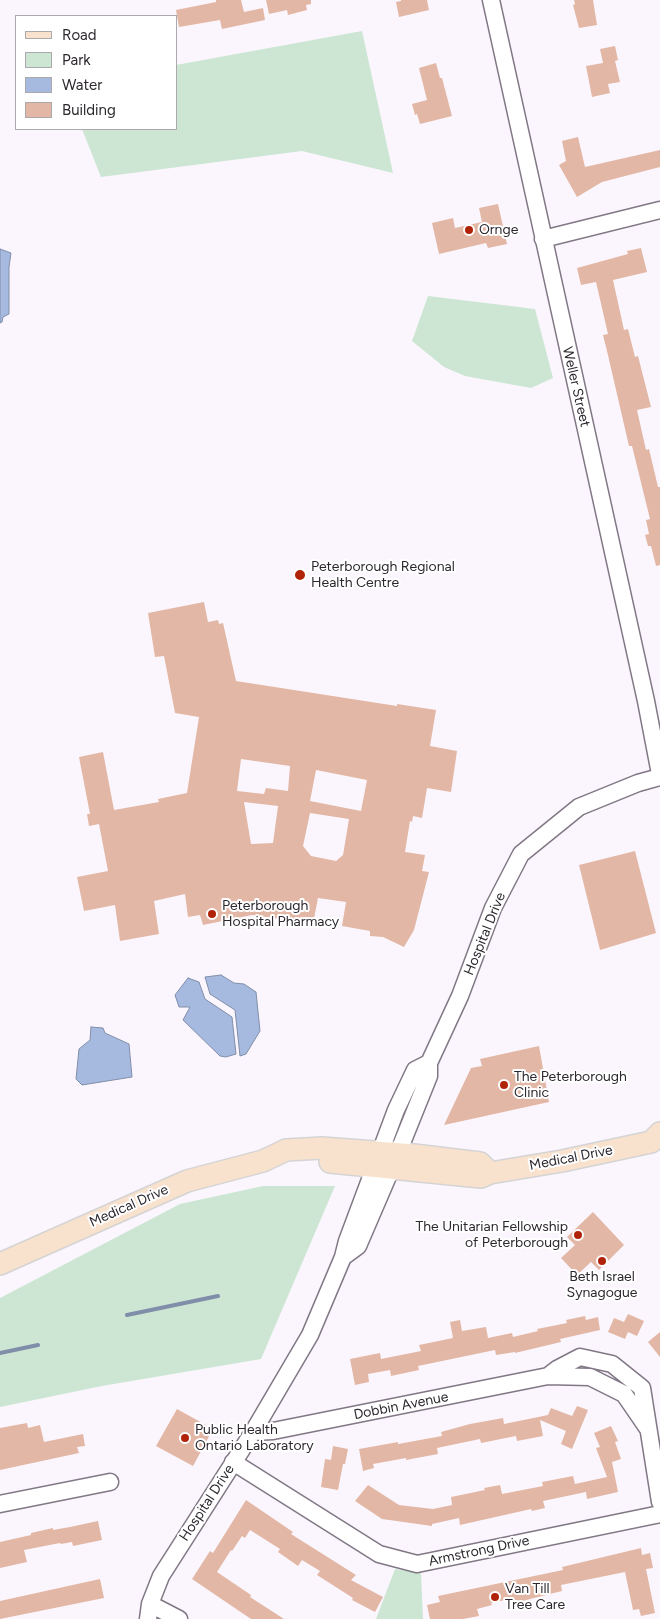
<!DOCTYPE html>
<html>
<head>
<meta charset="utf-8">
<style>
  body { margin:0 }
  #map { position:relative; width:660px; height:1619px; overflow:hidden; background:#fbf6fd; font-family:Figtree,sans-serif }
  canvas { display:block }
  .legend { position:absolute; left:15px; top:15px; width:162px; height:115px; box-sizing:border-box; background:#fff; border:1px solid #aba9ab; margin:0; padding:6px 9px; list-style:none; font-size:15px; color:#2c282e }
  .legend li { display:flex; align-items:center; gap:10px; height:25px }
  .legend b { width:25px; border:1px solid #aba9ab }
</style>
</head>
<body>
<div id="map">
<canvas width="660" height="1619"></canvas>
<ul class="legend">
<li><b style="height:6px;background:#f8e2cd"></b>Road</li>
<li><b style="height:14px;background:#cce6d3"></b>Park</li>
<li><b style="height:14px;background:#a6b9de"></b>Water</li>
<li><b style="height:14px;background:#e3b7a5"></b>Building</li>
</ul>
</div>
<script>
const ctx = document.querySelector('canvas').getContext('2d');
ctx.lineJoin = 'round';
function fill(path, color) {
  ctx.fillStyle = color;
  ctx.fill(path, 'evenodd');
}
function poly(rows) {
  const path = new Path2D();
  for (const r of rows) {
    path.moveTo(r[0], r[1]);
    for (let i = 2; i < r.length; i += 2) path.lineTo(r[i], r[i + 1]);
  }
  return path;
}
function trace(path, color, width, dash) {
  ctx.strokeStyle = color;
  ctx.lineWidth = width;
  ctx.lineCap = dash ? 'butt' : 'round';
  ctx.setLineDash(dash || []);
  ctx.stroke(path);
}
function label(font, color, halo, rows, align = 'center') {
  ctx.font = font + ' Figtree,sans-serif';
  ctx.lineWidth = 4;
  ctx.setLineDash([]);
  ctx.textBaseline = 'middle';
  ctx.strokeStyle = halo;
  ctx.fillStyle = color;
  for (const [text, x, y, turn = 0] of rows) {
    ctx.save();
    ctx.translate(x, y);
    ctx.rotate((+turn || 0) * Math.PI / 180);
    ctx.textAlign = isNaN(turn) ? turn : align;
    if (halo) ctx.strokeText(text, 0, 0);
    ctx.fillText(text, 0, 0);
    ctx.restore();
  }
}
fill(poly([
  [362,31,393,173,302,151,101,177,82,129,176,129,176,65],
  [428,296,535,309,553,378,531,388,465,376,444,367,412,341],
  [263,1186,335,1186,261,1359,102,1386,0,1407,0,1298,180,1204],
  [395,1569,421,1573,423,1619,376,1619]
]), '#cce6d3');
const water = poly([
  [0,249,11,253,9,267,9,314,3,317,2,322,0,323,0,249],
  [221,975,234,983,244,984,256,992,260,1031,246,1054,240,1056,235,1010,210,994,205,977,221,975],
  [188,978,199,982,205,999,232,1017,236,1054,226,1057,220,1056,183,1020,190,1007,179,1007,175,995,188,978],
  [91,1027,103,1028,105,1033,129,1044,132,1077,82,1085,76,1079,79,1049,90,1040,91,1027]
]);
fill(water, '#a6b9de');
trace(water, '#818ea9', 1);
trace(poly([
  [127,1315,218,1296],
  [0,1353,38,1345]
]), '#818ea9', 4);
fill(poly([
  [216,0,241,0,244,12,263,8,265,20,222,29,220,20,179,27,176,10,216,2],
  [266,0,311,0,311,4,306,5,307,10,288,15,287,10,269,14],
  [401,0,427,0,429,10,399,17,396,2,401,1],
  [574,0,593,0,597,25,579,28,573,5,575,4],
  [615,46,618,60,615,61,620,82,608,84,610,93,592,97,586,66,603,63,600,49],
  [436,63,440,78,442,78,452,116,420,124,417,114,415,115,412,104,427,100,419,68],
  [578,137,585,167,660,150,660,167,602,182,577,197,559,165,566,161,562,141],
  [498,204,507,244,488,248,486,243,439,254,432,223,453,218,455,228,482,222,479,208],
  [641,248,647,272,613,280,624,330,628,329,635,357,638,356,651,407,637,410,646,450,649,449,658,487,660,487,660,565,656,566,651,546,648,546,645,535,649,534,646,520,650,519,632,446,629,446,607,351,603,335,608,334,596,282,581,285,577,268,628,254,627,251],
  [204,602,208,622,218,620,219,624,223,623,236,681,397,706,397,704,436,710,430,746,457,751,451,792,427,788,422,818,413,816,412,822,410,821,405,852,425,855,422,871,429,872,414,930,404,947,383,937,370,936,370,931,342,926,346,902,318,898,313,924,252,915,203,925,200,915,188,917,185,894,154,901,159,934,120,941,115,905,84,911,77,877,108,871,99,824,89,826,87,814,90,814,79,757,103,752,114,810,159,802,158,799,187,793,199,717,175,713,164,656,155,657,148,613],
  [241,759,290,766,288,791,266,788,264,794,237,791],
  [316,770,367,780,361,811,310,801],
  [244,802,278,806,273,843,251,844],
  [310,813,349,819,343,855,336,861,311,856,303,846],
  [635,851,656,933,600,950,579,865],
  [539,1046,549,1102,444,1125,471,1068,482,1066,480,1059],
  [593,1212,624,1245,599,1270,591,1262,577,1275,561,1258,575,1245,567,1237],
  [628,1314,644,1321,637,1336,628,1332,625,1339,608,1332,614,1318,624,1322],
  [585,1316,586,1320,598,1317,600,1330,560,1339,561,1342,515,1353,515,1352,496,1355,495,1350,418,1366,419,1370,391,1376,390,1370,368,1374,369,1382,355,1385,350,1359,380,1353,381,1359,421,1351,419,1345,453,1338,450,1322,460,1320,462,1331,486,1327,488,1338,512,1333,513,1337,538,1331,537,1329,567,1323,566,1320],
  [660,1332,660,1357,648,1342],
  [577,1406,588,1410,572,1449,561,1444,566,1431,540,1420,543,1436,517,1441,516,1436,481,1443,480,1439,437,1448,438,1454,406,1460,406,1458,373,1464,374,1468,363,1471,359,1449,398,1442,398,1444,442,1436,441,1432,470,1424,503,1418,504,1424,548,1415,551,1408,572,1416],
  [177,1409,213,1429,193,1466,156,1446],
  [27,1423,28,1428,40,1425,44,1442,83,1434,85,1446,77,1447,79,1453,0,1470,0,1428],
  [611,1426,618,1441,615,1442,621,1459,612,1462,618,1492,587,1499,586,1492,543,1501,545,1508,532,1511,531,1509,460,1525,459,1518,432,1524,432,1526,382,1519,355,1501,368,1485,399,1505,433,1509,452,1505,451,1497,485,1490,484,1488,500,1485,502,1494,543,1486,542,1482,573,1476,575,1484,607,1477,596,1448,600,1447,594,1433],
  [333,1446,348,1449,345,1464,343,1464,338,1490,321,1487,325,1459,331,1460],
  [246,1500,293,1532,291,1534,356,1575,351,1580,383,1597,375,1612,352,1600,353,1598,317,1575,320,1571,302,1560,298,1566,278,1552,280,1549,250,1530,245,1538,242,1536,232,1551,231,1550,217,1572,251,1595,250,1597,284,1619,251,1619,192,1579,210,1551,213,1553],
  [98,1521,102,1540,73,1546,72,1542,61,1544,60,1543,24,1550,27,1562,0,1568,0,1542,31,1535,31,1533,53,1528,53,1530,70,1527],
  [641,1548,642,1555,650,1553,653,1568,646,1569,655,1613,641,1616,639,1609,633,1610,625,1572,561,1585,562,1591,538,1597,515,1603,514,1598,491,1603,492,1605,477,1609,479,1616,463,1619,430,1619,427,1605,440,1602,438,1596,563,1570,562,1567],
  [100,1579,104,1598,0,1619,0,1601]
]), '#e3b7a5');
const minor = poly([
  [491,0,646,701,660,774],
  [543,239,660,210],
  [343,1257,358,1246,398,1153,429,1076,429,1063,460,996,493,908,521,854,579,807,638,783,660,777],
  [548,1376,557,1369,580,1357,612,1364,642,1388,660,1502],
  [253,1432,273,1431,548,1376,590,1377,624,1394,648,1429],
  [233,1462,379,1554,417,1564,660,1514],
  [0,1504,110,1482],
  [150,1604,179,1619],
  [148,1619,150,1604,161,1576,253,1432,310,1335,343,1257,347,1241,396,1110,415,1070,429,1063]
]);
const major = poly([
  [330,1162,481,1177,490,1173,562,1161,651,1142,660,1133],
  [0,1264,187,1181,263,1161,286,1150,322,1148,414,1155,480,1163,490,1173]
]);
trace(minor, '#817785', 19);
trace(major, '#d5d4d5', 24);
trace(minor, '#fff', 16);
trace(major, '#f8e2cd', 21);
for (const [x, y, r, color] of [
  [469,230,5,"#b02309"],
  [300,575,6,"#b02309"],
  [212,914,5,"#b02309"],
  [504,1085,5,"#b02309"],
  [578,1235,5,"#b02309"],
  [602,1261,5,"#b02309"],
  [185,1438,5,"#b02309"],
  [495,1597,5,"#b02309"]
]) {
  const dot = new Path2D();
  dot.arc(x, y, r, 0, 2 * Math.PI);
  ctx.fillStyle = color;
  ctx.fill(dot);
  trace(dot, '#fff', 2);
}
label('14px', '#2c282e', '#fff', [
  ["Ornge",479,230],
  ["Peterborough Regional",311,567],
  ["Health Centre",311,583],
  ["Peterborough",222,906],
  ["Hospital Pharmacy",222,922],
  ["The Peterborough",514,1077],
  ["Clinic",514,1093],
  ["The Unitarian Fellowship",568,1227,"right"],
  ["of Peterborough",568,1243,"right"],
  ["Beth Israel",602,1277,"center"],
  ["Synagogue",602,1293,"center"],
  ["Public Health",195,1430],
  ["Ontario Laboratory",195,1446],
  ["Van Till",505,1589],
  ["Tree Care",505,1605]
], 'left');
label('14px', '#2c282e', '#fff', [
  ["Weller Street",576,387,77],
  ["Hospital Drive",485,934,-68],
  ["Medical Drive",571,1158,-11],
  ["Medical Drive",129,1206,-24],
  ["Dobbin Avenue",401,1406,-11],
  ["Hospital Drive",207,1503,-57],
  ["Armstrong Drive",479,1551,-12]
]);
</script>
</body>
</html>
